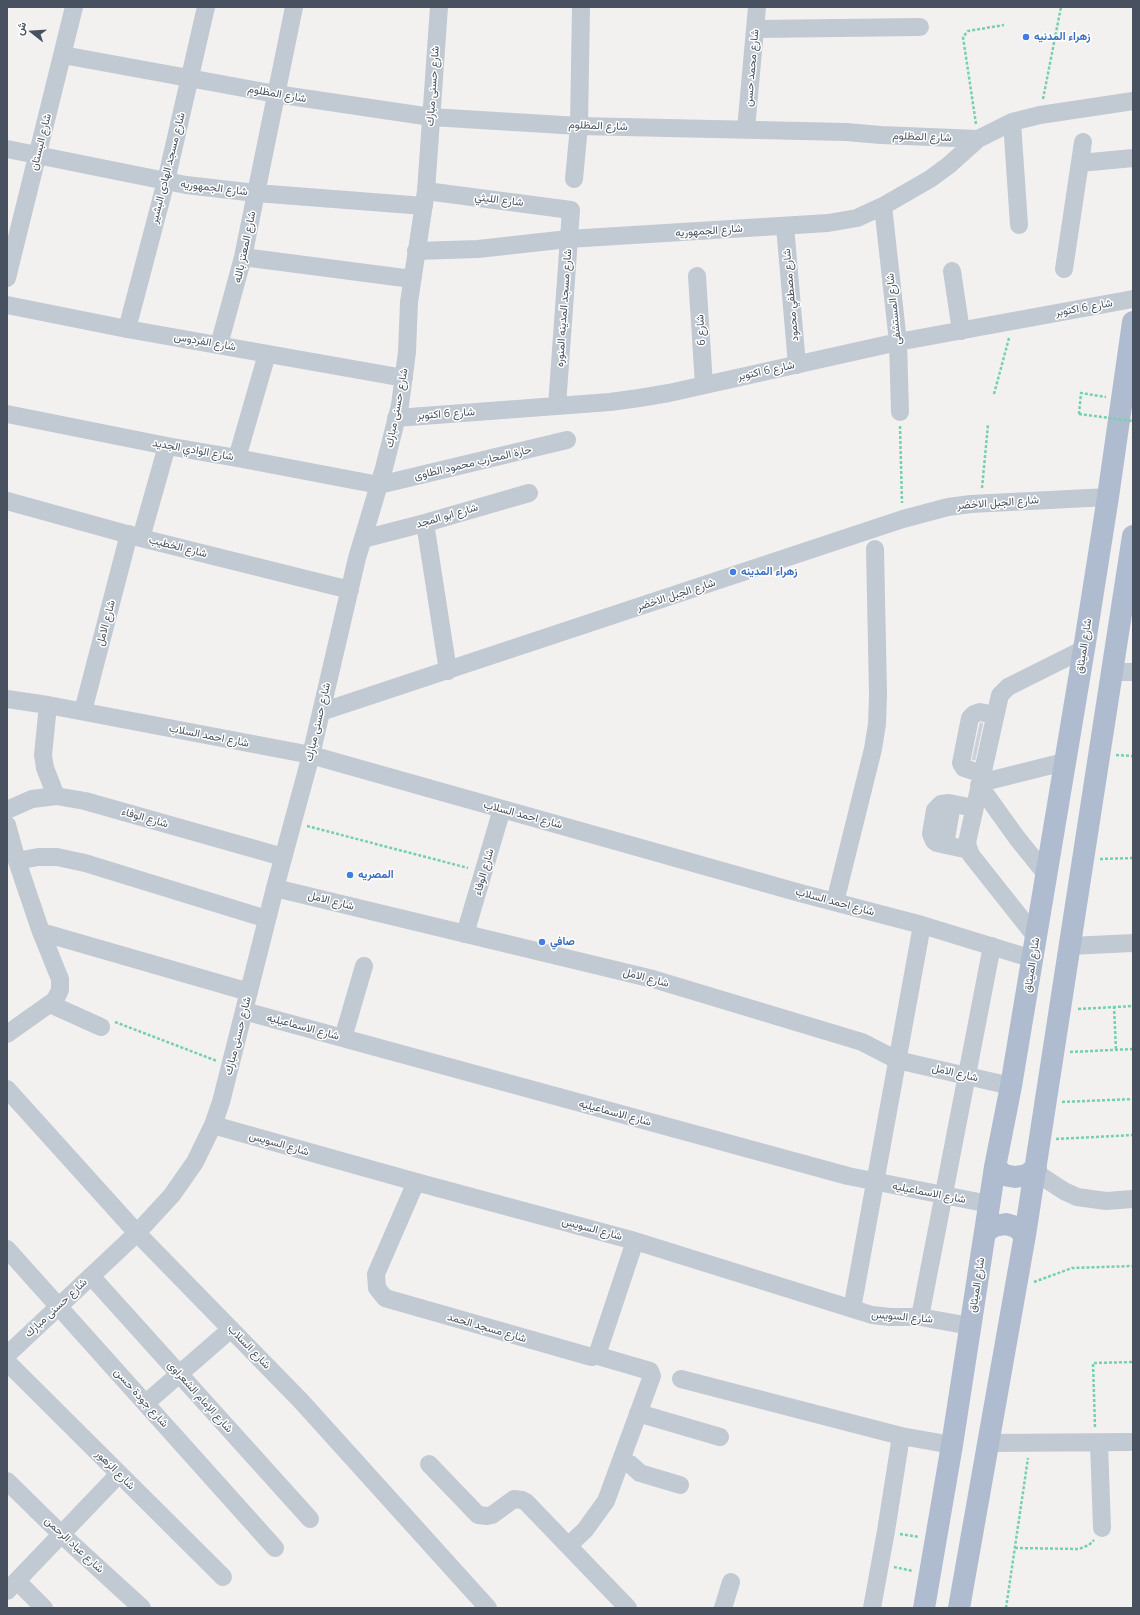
<!DOCTYPE html>
<html>
<head>
<meta charset="utf-8">
<style>
  body { margin:0 }
  #map { position:relative; width:1140px; height:1615px; overflow:hidden; background:#f3f1f0; font-family:"Open Sans",Vazirmatn,sans-serif }
  canvas { display:block }
  .frame { position:absolute; inset:0; border:8px solid #47515f; pointer-events:none }
  .north { position:absolute; left:12px; top:12px; width:40px; height:40px; -webkit-text-stroke:3px #fff; paint-order:stroke; rotate:287deg; font-size:11px; font-weight:700; line-height:16px; text-align:center; color:#47515f }
  .north::after { content:''; display:block; margin:auto; width:14px; height:18px; background:#47515f; clip-path:polygon(50% 0,100% 100%,50% 72%,0 100%) }
</style>
</head>
<body>
<div id="map">
<canvas width="1140" height="1615"></canvas>
<div class="frame"></div>
<div class="north">ش</div>
</div>
<script>
const ctx = document.querySelector('canvas').getContext('2d');
ctx.lineJoin = 'round';
function fill(path, color) {
  ctx.fillStyle = color;
  ctx.fill(path, 'evenodd');
}
function poly(rows) {
  const path = new Path2D();
  for (const r of rows) {
    path.moveTo(r[0], r[1]);
    for (let i = 2; i < r.length; i += 2) path.lineTo(r[i], r[i + 1]);
  }
  return path;
}
function trace(path, color, width, dash) {
  ctx.strokeStyle = color;
  ctx.lineWidth = width;
  ctx.lineCap = dash ? 'butt' : 'round';
  ctx.setLineDash(dash || []);
  ctx.stroke(path);
}
function label(font, color, halo, rows, align = 'center') {
  ctx.font = font + ' "Open Sans",Vazirmatn,sans-serif';
  ctx.lineWidth = 3;
  ctx.setLineDash([]);
  ctx.textBaseline = 'middle';
  ctx.strokeStyle = halo;
  ctx.fillStyle = color;
  for (const [text, x, y, turn = 0] of rows) {
    ctx.save();
    ctx.translate(x, y);
    ctx.rotate((+turn || 0) * Math.PI / 180);
    ctx.textAlign = isNaN(turn) ? turn : align;
    if (halo) ctx.strokeText(text, 0, 0);
    ctx.fillText(text, 0, 0);
    ctx.restore();
  }
}
const building = poly([
  [980,723,983,723,975,760,972,760,980,723]
]);
fill(building, '#cccfd6');
trace(building, '#d4d5dc', 1);
trace(poly([
  [1043,99,1061,7],
  [976,124,963,37,968,31,1004,25],
  [994,394,1009,338],
  [1079,414,1081,393,1106,397],
  [900,426,902,503],
  [982,488,988,425],
  [1116,755,1133,756],
  [307,826,468,868],
  [1100,859,1133,858],
  [1114,1006,1116,1050],
  [1078,1009,1133,1006],
  [115,1022,217,1061],
  [1070,1052,1133,1049],
  [1062,1102,1133,1099],
  [1056,1139,1133,1135],
  [1034,1282,1072,1268,1133,1266],
  [1095,1427,1093,1363,1133,1362],
  [900,1534,919,1537],
  [1015,1548,1079,1549,1089,1545,1094,1540],
  [894,1567,913,1571],
  [1006,1608,1028,1458]
]), '#74d1ae', 2.5, [3, 2]);
trace(poly([
  [756,29,920,27],
  [63,55,276,94,431,117,579,126,846,132,881,135,978,139,1012,122,1040,115,1133,101],
  [1012,122,1019,225],
  [746,129,757,7],
  [7,149,186,185,256,193,424,206],
  [1080,163,1133,158],
  [574,179,579,126,581,7],
  [426,191,571,210,557,406],
  [883,206,898,342,900,412],
  [785,226,797,365],
  [416,251,478,249,568,239,828,223,857,218,883,206,930,179,949,165,978,139],
  [243,257,412,279],
  [1064,269,1083,142],
  [952,271,961,331],
  [697,276,704,385],
  [7,278,74,7],
  [7,305,127,329,404,378],
  [127,329,166,181,206,7],
  [219,345,243,257,294,7],
  [7,414,167,446,237,458,379,485,567,440],
  [396,418,610,402,639,398,669,393,898,342,1133,299],
  [237,458,267,354],
  [7,501,141,538,350,590],
  [425,523,448,671],
  [141,538,167,446],
  [363,539,425,523,529,493],
  [1111,672,1133,672],
  [7,699,48,705,311,755,800,893,922,925,1033,959],
  [48,705,43,755,45,768,56,796],
  [83,711,129,534],
  [321,712,903,519,948,507,971,504,1108,497],
  [982,774,964,768,961,763,970,718,974,714,980,712,995,715],
  [980,783,1064,762],
  [979,785,1017,838,1046,874],
  [7,810,32,799,56,796,85,801,283,857],
  [7,825,17,861,41,932,60,979,60,990,55,1000,7,1034],
  [945,845,952,804],
  [969,850,937,843,934,841,931,834,935,810,941,804,949,803,974,808],
  [17,861,38,857,57,857,85,863,267,919],
  [275,888,653,979,862,1042,897,1060,1011,1086],
  [835,902,873,749,877,724,878,694,875,549],
  [41,932,249,992],
  [465,934,502,809],
  [1036,937,971,855,967,844,968,838,1000,695,1008,687,1084,649],
  [1070,946,1133,943],
  [50,1004,101,1027],
  [244,1011,848,1176,989,1204],
  [343,1038,364,966],
  [7,1089,137,1233,301,1401,488,1608],
  [213,1125,416,1182,635,1241,872,1315,890,1317,920,1317,970,1326],
  [1035,1172,1064,1191,1077,1197,1106,1201,1133,1199],
  [416,1182,376,1274,377,1288,385,1298,588,1356,592,1357,595,1355,598,1352,635,1241],
  [7,1249,275,1548],
  [91,1276,310,1519],
  [852,1309,922,925],
  [920,1317,992,946],
  [7,1355,137,1233,172,1195,195,1162,213,1125,221,1102,275,888,311,755,357,558,384,468,400,405,407,352,409,302,426,191,439,7],
  [7,1362,223,1577],
  [681,1379,901,1436,952,1445],
  [146,1403,231,1329],
  [638,1413,720,1437],
  [987,1443,1133,1442],
  [1099,1443,1102,1528],
  [621,1461,630,1464,640,1473,680,1485],
  [429,1464,478,1515,487,1516,492,1515,514,1499,522,1500,526,1502,628,1608],
  [7,1481,61,1534,142,1608],
  [569,1545,585,1530,606,1501,652,1376,650,1371,595,1355],
  [17,1581,44,1608],
  [7,1591,119,1474],
  [723,1608,731,1582],
  [872,1608,886,1531,901,1436]
]), '#c1c9d2', 18);
trace(poly([
  [995,1167,1004,1175,1015,1177,1027,1175,1036,1168],
  [985,1232,994,1226,1006,1224,1016,1227,1025,1235],
  [924,1608,952,1445,995,1167,1011,1086,1084,649,1108,497,1133,322],
  [959,1608,1025,1235,1133,536]
]), '#afbcd0', 22);
trace(poly([
  [1079,414,1133,421]
]), '#74d1ae', 2.5, [3, 2]);
for (const [x, y, r, color] of [
  [1026,37,4,"#3f7fe0"],
  [733,572,4,"#3f7fe0"],
  [350,875,4,"#3f7fe0"],
  [542,942,4,"#3f7fe0"]
]) {
  const dot = new Path2D();
  dot.arc(x, y, r, 0, 2 * Math.PI);
  ctx.fillStyle = color;
  ctx.fill(dot);
  trace(dot, '#fff', 1.5);
}
label('bold 11px', '#366cbe', '#fff', [
  ["زهراء المدنيه",1034,37],
  ["زهراء المدينه",741,572],
  ["المصريه",358,875],
  ["صافي",550,942]
], 'left');
label('11px', '#47515f', '#fff', [
  ["شارع محمد حسن",752,68,-85],
  ["شارع حسنى مبارك",433,86,-86],
  ["شارع المظلوم",277,94,10],
  ["شارع المظلوم",598,126,2],
  ["شارع المظلوم",922,137,2],
  ["شارع البستان",41,142,-76],
  ["شارع مسجد الهادى البشير",168,168,-76],
  ["شارع الجمهوريه",214,188,7],
  ["شارع الليثي",499,200,7],
  ["شارع الجمهوريه",709,231,-4],
  ["شارع المعتز بالله",245,247,-78],
  ["شارع مصطفي محمود",791,295,-95],
  ["شارع مسجد المدينه المنوره",564,308,-86],
  ["شارع 6 اكتوبر",1084,308,-10],
  ["شارع المستشفى",894,309,-96],
  ["شارع 6",701,330,-93],
  ["شارع الفردوس",205,342,10],
  ["شارع 6 اكتوبر",766,371,-12],
  ["شارع حسنى مبارك",397,408,-79],
  ["شارع 6 اكتوبر",446,414,-4],
  ["شارع الوادي الجديد",193,450,10],
  ["حارة المحارب محمود الطاوى",473,463,-13],
  ["شارع الجبل الاخضر",998,503,-4],
  ["شارع ابو المجد",447,516,-16],
  ["شارع الخطيب",178,547,14],
  ["شارع الجبل الاخضر",676,595,-18],
  ["شارع الامل",106,623,-75],
  ["شارع الميثاق",1084,646,-81],
  ["شارع حسنى مبارك",318,722,-77],
  ["شارع احمد السلاب",209,736,11],
  ["شارع احمد السلاب",523,815,15],
  ["شارع الوفاء",145,818,16],
  ["شارع الوفاء",484,872,-74],
  ["شارع الامل",331,901,14],
  ["شارع احمد السلاب",835,902,15],
  ["شارع الميثاق",1032,965,-81],
  ["شارع الامل",646,978,15],
  ["شارع الاسماعيليه",303,1027,15],
  ["شارع حسنى مبارك",238,1036,-76],
  ["شارع الامل",955,1073,13],
  ["شارع الاسماعيليه",615,1113,15],
  ["شارع السويس",279,1144,16],
  ["شارع الاسماعيليه",929,1193,11],
  ["شارع السويس",592,1229,15],
  ["شارع الميثاق",977,1285,-81],
  ["شارع حسنى مبارك",56,1308,-43],
  ["شارع السويس",902,1317,5],
  ["شارع مسجد الحمد",487,1328,16],
  ["شارع السلاب",249,1347,46],
  ["شارع الإمام الشعراوى",200,1397,48],
  ["شارع جودة حسن",141,1398,48],
  ["شارع الزهور",115,1470,45],
  ["شارع عباد الرحمن",74,1545,43]
]);
</script>
</body>
</html>
